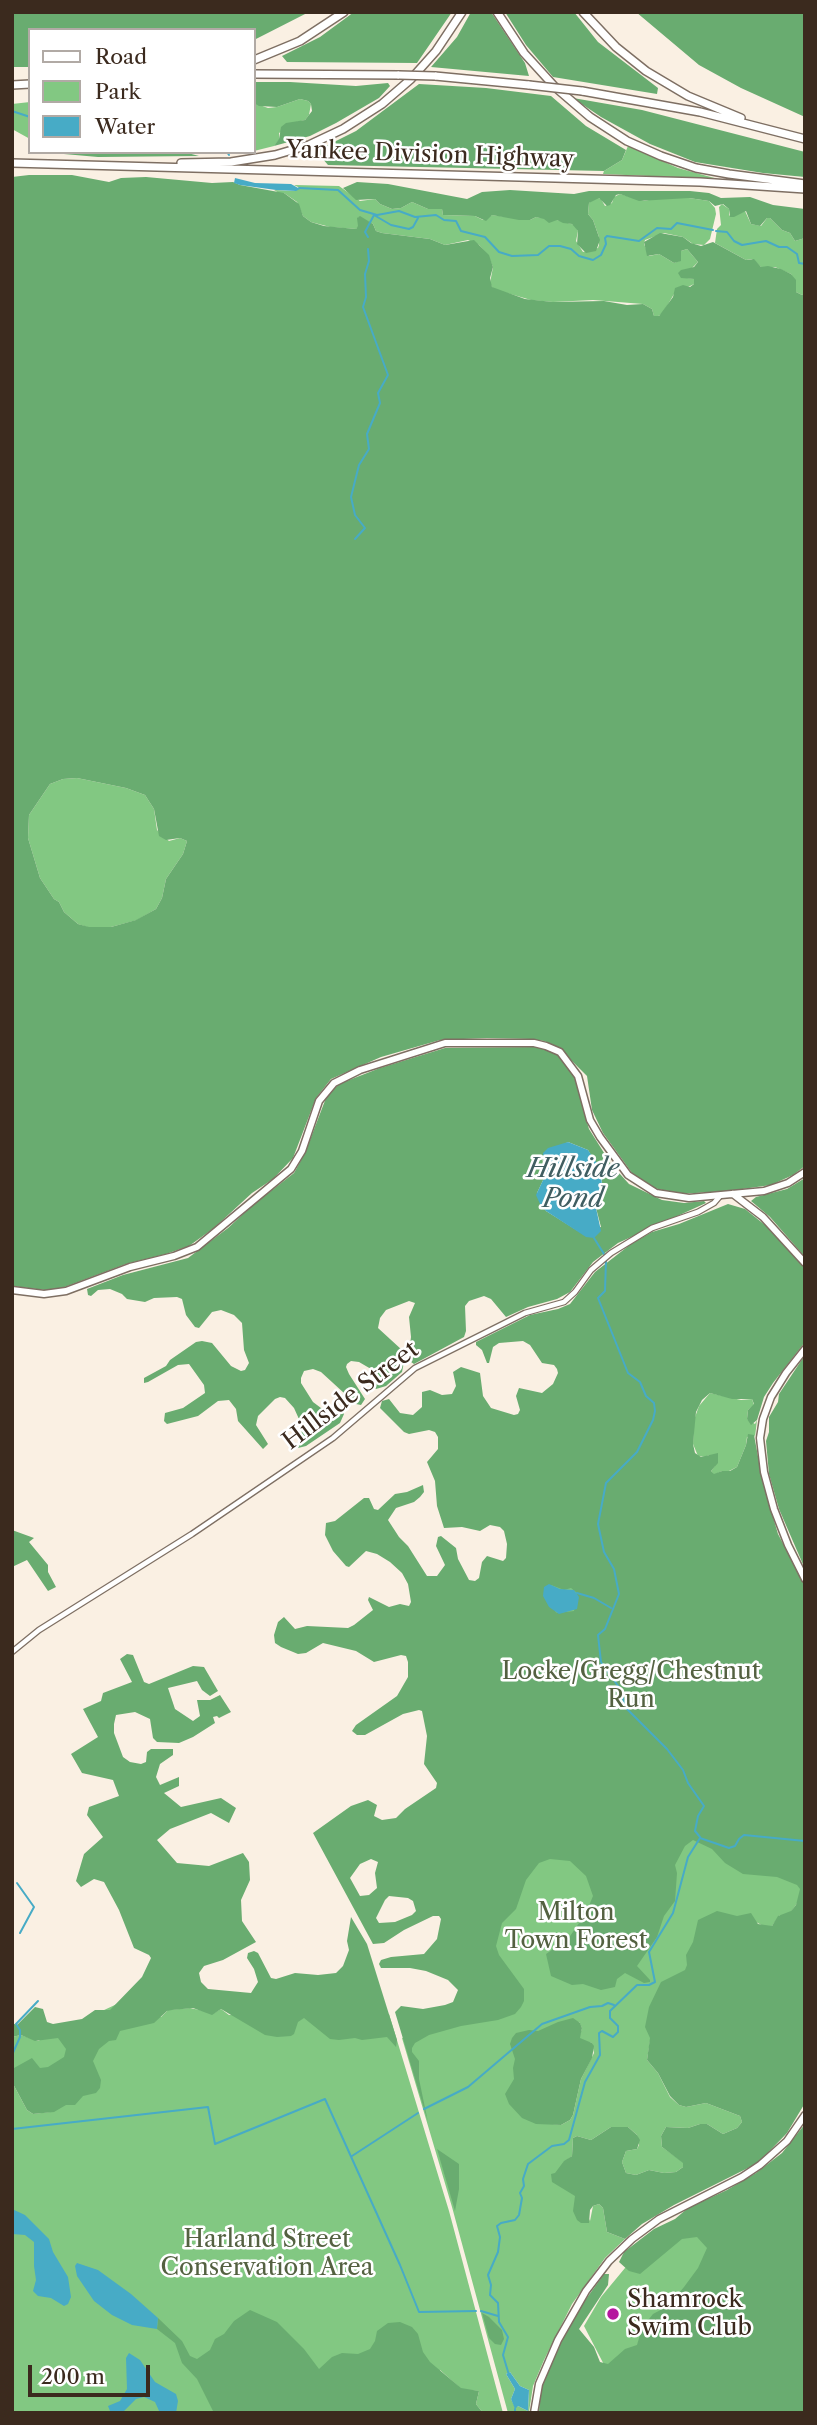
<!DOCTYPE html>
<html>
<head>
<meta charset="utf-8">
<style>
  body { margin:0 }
  #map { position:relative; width:817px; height:2425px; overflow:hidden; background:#faf0e3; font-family:"Libre Caslon Text",serif }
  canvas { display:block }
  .frame { position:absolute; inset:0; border:14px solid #3b2a1e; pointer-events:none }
  .legend { position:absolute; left:28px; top:28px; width:228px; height:126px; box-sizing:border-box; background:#fff; border:2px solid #b1aaa5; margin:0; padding:9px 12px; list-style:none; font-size:21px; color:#3b2a1e }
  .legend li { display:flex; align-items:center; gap:14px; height:35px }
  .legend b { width:35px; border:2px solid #b1aaa5 }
  .scale { position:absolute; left:28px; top:2365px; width:122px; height:32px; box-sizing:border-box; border:4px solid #3b2a1e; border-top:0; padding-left:9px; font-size:21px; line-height:24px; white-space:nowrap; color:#3b2a1e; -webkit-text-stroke:5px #fff; paint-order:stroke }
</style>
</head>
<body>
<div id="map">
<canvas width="817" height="2425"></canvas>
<div class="frame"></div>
<ul class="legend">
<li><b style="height:9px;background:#fff"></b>Road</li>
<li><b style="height:19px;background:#82c882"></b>Park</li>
<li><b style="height:19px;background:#47abc6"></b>Water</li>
</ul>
<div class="scale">200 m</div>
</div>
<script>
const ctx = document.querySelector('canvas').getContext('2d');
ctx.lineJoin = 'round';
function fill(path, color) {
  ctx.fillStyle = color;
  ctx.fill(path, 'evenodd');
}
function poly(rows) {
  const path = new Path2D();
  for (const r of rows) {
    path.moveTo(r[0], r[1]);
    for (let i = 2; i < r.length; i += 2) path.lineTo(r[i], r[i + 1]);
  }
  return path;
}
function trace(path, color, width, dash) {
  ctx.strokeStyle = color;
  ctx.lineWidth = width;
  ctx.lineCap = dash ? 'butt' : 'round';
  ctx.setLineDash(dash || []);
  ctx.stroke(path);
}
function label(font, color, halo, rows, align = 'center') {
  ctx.font = font + ' "Libre Caslon Text",serif';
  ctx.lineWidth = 5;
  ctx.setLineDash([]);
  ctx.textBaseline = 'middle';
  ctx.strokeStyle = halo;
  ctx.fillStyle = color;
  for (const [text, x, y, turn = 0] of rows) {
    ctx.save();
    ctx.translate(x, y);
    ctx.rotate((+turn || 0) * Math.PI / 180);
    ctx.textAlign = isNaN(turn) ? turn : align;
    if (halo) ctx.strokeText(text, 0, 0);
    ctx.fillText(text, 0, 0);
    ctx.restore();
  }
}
fill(poly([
  [300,99,308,101,311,104,309,115,305,120,297,122,279,133,279,140,274,146,254,151,254,103,268,108,277,107],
  [30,102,30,139,12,129,12,104],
  [628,146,678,168,718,179,603,174,604,171,622,160],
  [294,185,339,186,360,201,375,199,380,204,392,209,401,208,412,202,428,209,442,209,443,215,475,216,483,220,492,215,530,220,536,217,557,220,575,225,578,231,576,241,583,252,598,248,599,245,599,237,593,220,588,214,589,203,596,197,601,199,605,206,612,203,614,197,620,194,644,201,659,198,689,198,709,201,715,208,716,214,710,239,704,245,693,244,683,237,664,233,645,240,644,244,649,256,659,254,674,263,681,260,681,251,687,249,698,262,691,269,687,278,694,279,694,284,674,294,663,313,657,317,654,316,652,309,643,304,593,300,553,302,531,300,493,289,490,283,493,267,488,255,479,245,468,240,445,245,430,239,382,233,376,231,373,224,358,217,358,227,356,229,330,227,311,222,303,216,297,202,284,193,279,193,274,190,294,191,300,188],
  [722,204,729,209,729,215,731,217,745,211,751,224,761,226,767,218,770,218,782,230,790,233,795,241,805,238,805,294,802,295,796,292,796,283,791,274,775,267,761,267,752,259,746,260,715,243,717,229,721,225,719,207],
  [77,778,126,788,145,795,154,809,157,830,169,841,180,838,187,841,183,854,166,879,162,898,156,909,137,920,111,927,87,927,78,924,64,912,59,902,54,899,40,878,28,838,29,815,50,784,63,779],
  [555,1310,609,1386,675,1443,679,1472,686,1491,805,1723,805,1887,796,1905,783,1922,780,1915,772,1926,765,1927,756,1922,733,1941,650,2041,647,2060,658,2073,670,2097,679,2105,686,2107,706,2103,740,2116,742,2122,737,2128,723,2134,707,2124,700,2124,688,2128,666,2127,661,2136,662,2147,683,2162,683,2167,676,2172,664,2173,649,2170,636,2175,626,2173,622,2162,626,2151,637,2149,639,2145,637,2135,628,2127,611,2127,591,2140,577,2136,573,2138,572,2156,563,2163,590,2221,593,2206,599,2204,603,2208,607,2232,625,2239,605,2258,572,2304,544,2360,533,2386,529,2412,508,2413,452,2207,402,2038,523,2001,410,1828,517,1765,439,1628,538,1577,497,1487,492,1431,576,1393,556,1354,562,1342,541,1333,530,1317],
  [579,2022,582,2028,579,2038,582,2041,592,2043,594,2053,581,2079,573,2115,570,2120,561,2125,544,2123,528,2089,538,2045],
  [510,2372,520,2386,529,2390,528,2411,518,2406,515,2407,511,2399,515,2389,506,2374],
  [710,1393,741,1400,752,1399,754,1405,748,1410,747,1419,755,1424,757,1420,755,1437,754,1435,747,1437,746,1445,737,1467,729,1471,722,1471,714,1475,711,1471,715,1466,709,1455,705,1457,698,1456,693,1444,694,1420,699,1406],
  [134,1996,161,2017,168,2010,190,2008,214,2013,221,2009,229,2015,286,2011,389,2014,449,2211,503,2413,483,2413,476,2404,479,2391,467,2390,461,2393,458,2386,440,2370,427,2413,12,2413,12,2082,27,2110,33,2114,50,2112,14,2068,12,2071,12,2037,21,2035,38,2041],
  [694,2217,805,2413,629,2413,584,2326,601,2297,625,2268,640,2252]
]), '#82c882');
fill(poly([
  [12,12,309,12,254,40,254,30,30,30,30,67,12,67],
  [354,12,452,12,417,63,287,62,282,56,320,37],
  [471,12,491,12,525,63,529,76,431,67,457,37],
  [505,12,574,12,598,42,658,88,657,94,553,77,526,45],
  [636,12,805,12,805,117,741,88,699,65],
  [254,82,290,82,356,86,388,83,390,86,379,98,336,123,310,136,274,146,279,139,281,127,286,123,305,120,312,111,311,104,308,101,300,99,277,107,259,106,254,103],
  [419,84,486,88,551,96,586,126,626,150,622,160,604,171,328,165,316,151,356,131],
  [573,98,642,110,805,152,805,177,763,173,695,162,650,144,601,117],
  [41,152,184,152,199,156,98,157],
  [29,175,72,175,109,182,121,178,146,177,212,183,233,182,240,185,284,193,299,204,303,216,311,222,324,226,356,229,358,226,357,218,360,216,373,224,376,231,382,233,430,239,445,245,474,240,489,255,493,267,490,278,492,287,525,299,553,302,604,301,627,305,643,304,652,309,654,316,659,316,673,297,675,288,683,285,690,287,694,284,694,279,681,278,678,273,681,270,694,267,698,262,687,249,681,251,681,261,674,263,659,254,647,256,644,242,660,233,683,237,691,243,701,246,713,242,746,260,754,259,761,267,768,266,781,269,791,274,796,280,796,292,802,295,805,294,805,1166,793,1175,771,1185,728,1191,679,1194,654,1188,632,1173,603,1133,592,1110,587,1076,560,1049,544,1041,530,1039,487,1038,440,1040,381,1057,331,1079,316,1098,293,1158,273,1179,252,1193,214,1228,189,1246,166,1254,126,1264,62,1288,45,1290,12,1286,12,177],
  [77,778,126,788,145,795,154,809,159,836,166,840,180,838,187,841,183,854,166,879,162,898,156,909,136,920,111,927,89,927,78,924,64,912,59,902,54,899,40,878,28,838,29,815,50,784,63,779],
  [357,182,388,184,467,199,482,192,510,190,574,194,589,191,690,191,709,193,721,198,750,197,773,205,805,209,805,238,795,241,790,233,782,230,770,218,767,218,760,226,751,224,746,211,734,217,730,217,729,209,723,204,715,206,709,201,689,198,639,201,620,194,616,195,610,205,607,206,599,198,589,203,588,214,593,220,600,240,596,251,586,253,577,244,578,231,572,224,563,223,557,220,549,223,544,219,536,217,530,220,519,220,492,215,486,221,475,216,443,215,442,209,428,209,412,202,401,208,392,209,380,204,375,199,356,200,343,188],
  [536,1047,542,1048,562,1057,574,1076,589,1129,611,1164,629,1184,662,1200,684,1203,704,1201,706,1203,618,1243,593,1262,570,1292,557,1299,528,1307,506,1317,491,1299,484,1296,469,1301,465,1306,466,1331,464,1337,414,1364,408,1360,411,1337,409,1317,415,1303,409,1301,386,1310,380,1318,378,1328,402,1350,405,1357,402,1372,386,1386,376,1389,373,1387,371,1369,359,1362,351,1361,347,1364,346,1367,349,1374,365,1399,361,1405,356,1404,321,1372,313,1369,304,1371,301,1378,301,1383,313,1402,321,1408,342,1410,344,1414,340,1423,306,1446,298,1448,297,1445,303,1428,294,1408,285,1398,280,1397,275,1399,258,1416,256,1425,268,1444,263,1449,238,1421,236,1409,229,1400,218,1401,198,1416,167,1424,164,1421,165,1413,183,1408,205,1393,204,1385,189,1364,178,1365,148,1382,144,1383,144,1378,166,1366,170,1360,196,1342,202,1341,212,1343,231,1366,241,1371,245,1370,249,1363,244,1350,242,1323,234,1315,221,1310,212,1312,199,1328,195,1327,186,1315,182,1299,177,1297,154,1298,145,1302,127,1299,122,1294,110,1289,98,1290,91,1296,88,1295,87,1289,123,1275,188,1258,228,1228,253,1205,294,1173,305,1153,326,1098,339,1084,380,1068,445,1048],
  [568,1142,588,1150,602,1175,602,1187,596,1208,601,1227,578,1231,546,1211,537,1193,545,1176,542,1157],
  [805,1178,805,1257,770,1217,751,1201,756,1197,787,1189],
  [728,1204,745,1209,765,1225,805,1268,805,1342,773,1383,764,1397,757,1420,751,1425,747,1419,748,1410,754,1404,752,1399,732,1399,710,1393,702,1400,696,1412,693,1444,695,1453,701,1457,718,1453,718,1463,711,1471,714,1474,722,1471,730,1471,737,1467,746,1445,748,1434,754,1435,763,1483,778,1534,805,1586,805,2103,787,2133,758,2163,674,2205,642,2224,625,2239,607,2232,603,2208,599,2204,593,2206,590,2210,589,2223,581,2223,577,2220,573,2211,575,2196,552,2182,551,2174,555,2173,564,2161,572,2156,573,2138,577,2136,591,2140,611,2127,628,2127,637,2135,640,2140,637,2149,626,2151,622,2162,626,2173,636,2175,649,2170,664,2173,676,2172,683,2167,683,2163,662,2147,661,2136,666,2127,688,2128,700,2124,707,2124,723,2134,737,2128,742,2122,740,2116,706,2103,686,2107,679,2105,670,2096,658,2073,647,2060,650,2038,645,2027,649,2007,661,1982,685,1970,687,1965,686,1955,693,1942,698,1920,717,1911,737,1916,751,1913,758,1924,772,1926,778,1916,791,1911,796,1905,800,1889,797,1885,777,1877,743,1874,725,1863,712,1849,693,1840,685,1846,675,1865,677,1873,675,1901,664,1916,657,1937,637,1966,650,1980,650,1982,644,1983,625,1973,617,1979,615,1987,601,1990,583,1984,572,1985,551,1976,546,1954,568,1939,586,1913,593,1896,586,1876,570,1861,550,1859,539,1863,526,1880,516,1909,502,1923,496,1946,499,1955,524,1989,524,2001,521,2007,515,2014,498,2020,461,2026,429,2035,415,2043,412,2048,412,2052,419,2061,419,2079,428,2122,395,2012,401,2006,423,2009,445,2005,453,2002,458,1990,448,1980,426,1971,410,1968,381,1968,379,1964,381,1960,391,1957,424,1954,437,1939,441,1919,439,1916,433,1916,404,1930,384,1943,373,1944,313,1833,351,1806,368,1800,377,1805,374,1816,382,1820,396,1818,405,1809,436,1788,437,1783,424,1764,427,1736,422,1711,419,1710,403,1714,365,1735,357,1735,352,1731,356,1725,397,1696,408,1677,408,1662,406,1656,401,1655,374,1662,356,1651,323,1643,306,1653,298,1654,281,1647,275,1643,274,1635,278,1622,284,1617,295,1629,307,1626,348,1628,354,1625,373,1610,368,1600,369,1597,389,1607,400,1604,409,1606,411,1602,408,1584,402,1573,390,1562,377,1554,366,1551,349,1567,346,1566,333,1551,325,1535,326,1523,335,1521,364,1498,369,1498,374,1509,378,1510,395,1494,407,1492,423,1485,424,1492,420,1497,414,1502,396,1508,388,1520,399,1537,408,1546,427,1576,437,1576,445,1565,436,1546,438,1537,441,1536,456,1548,458,1559,469,1580,475,1581,479,1578,482,1562,487,1556,503,1561,506,1558,507,1544,504,1531,500,1527,490,1525,480,1531,462,1527,444,1528,437,1506,435,1481,427,1462,438,1449,438,1437,435,1432,429,1430,409,1434,404,1432,380,1408,382,1401,389,1399,400,1413,413,1415,422,1407,422,1392,430,1390,442,1395,452,1394,456,1386,453,1372,461,1367,480,1373,483,1396,491,1408,514,1415,518,1414,520,1410,516,1396,519,1388,542,1393,553,1384,558,1373,557,1369,554,1365,542,1363,530,1345,523,1341,499,1343,493,1347,489,1363,487,1363,482,1350,476,1345,476,1342,530,1315,558,1309,570,1304,595,1272,631,1244,652,1232,679,1224],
  [551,1585,564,1590,571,1588,577,1593,574,1611,557,1613,555,1611],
  [371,1859,378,1862,375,1873,377,1888,369,1895,360,1896,350,1878,360,1864],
  [389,1896,408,1898,413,1901,416,1911,412,1915,395,1922,379,1923,376,1918,385,1900],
  [805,1355,805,1569,779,1509,769,1474,766,1441,769,1432,769,1417,778,1402,779,1394],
  [12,1530,34,1538,29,1542,48,1565,48,1572,56,1587,48,1591,27,1560,12,1567],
  [127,1654,133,1655,144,1682,149,1684,193,1666,204,1667,218,1691,210,1696,202,1690,197,1681,168,1688,175,1709,193,1721,200,1716,197,1700,210,1700,220,1695,231,1712,219,1718,217,1716,213,1717,215,1723,193,1737,179,1743,157,1742,153,1738,150,1719,135,1712,116,1715,114,1724,114,1733,123,1757,130,1762,141,1764,146,1762,147,1752,151,1749,173,1749,173,1755,160,1764,156,1777,160,1785,179,1777,179,1786,164,1793,181,1807,221,1798,236,1808,229,1823,211,1813,170,1829,157,1840,177,1863,209,1866,243,1853,249,1862,250,1880,241,1900,242,1921,256,1942,223,1960,204,1966,199,1973,201,1982,208,1989,251,1993,258,1982,254,1969,247,1958,248,1953,254,1951,258,1953,271,1978,276,1979,295,1973,318,1975,336,1973,343,1966,349,1950,347,1941,351,1917,367,1944,397,2040,396,2047,387,2037,362,2040,355,2038,339,2040,330,2039,304,2018,298,2022,294,2034,291,2036,277,2037,265,2035,221,2009,212,2015,193,2008,172,2010,167,2011,154,2023,120,2031,116,2040,109,2041,99,2049,93,2061,101,2080,100,2088,96,2093,83,2096,75,2105,66,2105,54,2112,33,2114,27,2110,12,2082,14,2068,32,2058,40,2068,48,2067,64,2057,66,2049,58,2038,35,2041,21,2035,12,2037,12,2023,17,2025,35,2007,43,2009,47,2022,53,2024,82,2019,95,2010,110,2010,142,1977,151,1958,149,1955,134,1948,119,1910,104,1882,94,1879,81,1887,76,1881,84,1854,103,1837,87,1815,89,1807,119,1796,113,1780,82,1773,71,1754,98,1737,83,1709,101,1701,103,1693,132,1682,120,1659],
  [573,2018,580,2023,582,2028,580,2038,592,2043,594,2046,592,2058,581,2079,573,2115,570,2120,561,2125,536,2124,522,2118,509,2104,505,2094,514,2079,513,2068,515,2059,510,2044,512,2038,516,2033,529,2030,538,2031,558,2022],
  [805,2124,805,2413,539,2413,540,2391,556,2352,581,2306,604,2274,609,2274,608,2285,579,2329,594,2347,600,2362,608,2364,625,2349,637,2345,642,2328,653,2314,668,2306,684,2287,698,2268,707,2248,697,2237,682,2239,640,2274,629,2271,619,2262,624,2252,654,2229,675,2219,688,2208,727,2190,756,2173,782,2153],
  [437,2149,459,2164,459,2189,455,2211],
  [250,2310,277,2322,304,2349,319,2369,332,2357,342,2353,358,2354,370,2349,375,2341,377,2331,388,2323,400,2322,412,2327,418,2334,423,2352,430,2362,461,2388,479,2391,476,2404,483,2413,214,2413,197,2379,182,2363,175,2343,157,2329,158,2318,182,2341,190,2356,197,2359,210,2350,215,2339,224,2334,234,2321],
  [482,2313,489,2317,502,2330,504,2339,501,2345,495,2344,489,2338]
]), '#69ac70');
fill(poly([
  [235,178,255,183,291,184,300,189,296,191,276,190,240,185,234,183],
  [568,1142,588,1150,601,1169,602,1187,596,1208,601,1231,594,1238,586,1237,546,1211,541,1206,536,1195,545,1176,543,1153,548,1148],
  [549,1584,560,1589,574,1590,579,1597,577,1609,559,1614,549,1607,543,1596,544,1587],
  [12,2209,25,2215,49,2239,53,2252,68,2277,71,2297,68,2304,64,2306,51,2298,38,2296,33,2291,36,2280,34,2266,34,2242,25,2235,12,2234],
  [77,2263,98,2270,131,2294,158,2318,157,2329,132,2325,112,2315,94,2301,77,2276,75,2266],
  [129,2353,140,2360,155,2382,176,2394,178,2401,176,2413,160,2413,155,2402,144,2397,136,2399,124,2411,110,2411,108,2406,120,2401,127,2389,126,2358],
  [510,2372,520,2386,529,2390,528,2411,518,2406,515,2409,511,2399,515,2389,506,2374]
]), '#47abc6');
trace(poly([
  [12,111,30,117],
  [227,152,229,155],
  [299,188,338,190,360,210,377,215,399,211,415,217,436,215,444,220,456,221,461,231,485,237,499,252,512,256,538,255,549,246,560,246,571,249,579,256,593,260,601,255,606,244,605,238,607,236,639,241,657,228,671,229,677,223,713,230],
  [716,231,727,232,734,241,742,245,766,241,779,247,787,247,797,254,799,263,805,264],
  [368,237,365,232,374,215,391,225,409,229,413,227,418,218],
  [355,539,365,528,355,515,351,497,359,465,369,449,367,434,380,403,378,393,388,375,363,307,366,297,365,274,369,261,368,249],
  [594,1238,604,1254],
  [606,1260,605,1291,598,1298,628,1373,640,1382,646,1396,654,1403,655,1411,653,1420,637,1452,606,1483,598,1524,604,1552,614,1569,619,1594,605,1629,598,1635,601,1662,621,1690,625,1707,667,1749,683,1770,688,1783,704,1806,698,1816,695,1831,700,1837],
  [577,1593,594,1598,611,1608],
  [700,1838,729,1848,735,1846,739,1839,744,1835,805,1841],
  [12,1876,13,1877],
  [17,1883,34,1907,20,1933],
  [12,2055,20,2037,20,2030,16,2024,38,2001],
  [424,2109,468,2087,542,2024,590,2007,602,2006,608,2003,614,2005],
  [12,2129,208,2107,215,2144,325,2099,400,2265,419,2312,476,2311],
  [352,2156,418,2113],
  [481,2311,498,2316],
  [509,2375,503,2355,508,2337,499,2322,498,2303,490,2295,491,2285,488,2275,498,2252,500,2237,497,2226,501,2223,515,2220,519,2215,522,2198,520,2193,524,2186,523,2179,528,2164,552,2146,564,2144,569,2140,585,2082,600,2055,599,2033,602,2031,613,2037,618,2032,618,2026,610,2018,610,2011,637,1985,649,1985,655,1982,649,1952,673,1913,688,1857,700,1838],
  [515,2413,515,2409]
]), '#47abc6', 2);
const minor = poly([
  [12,1652,39,1630,192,1534,333,1438,415,1368,525,1313,564,1302,575,1292,591,1270,611,1253,652,1228,698,1212,714,1203,720,1196]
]);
const major = poly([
  [733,1194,763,1217,805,1263],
  [12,1290,44,1294,66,1291,130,1267,174,1256,197,1247,291,1169,302,1151,319,1101,334,1083,360,1070,445,1043,534,1043,546,1046,560,1052,578,1076,590,1120,600,1137,628,1175,656,1193,689,1198,764,1191,788,1183,805,1172],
  [805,1349,786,1373,771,1397,763,1419,760,1438,764,1472,774,1509,788,1545,805,1579],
  [534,2413,539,2384,558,2340,586,2291,609,2261,632,2239,659,2219,742,2177,760,2165,787,2141,805,2115]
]);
const highway = poly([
  [497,12,524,53,555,87,590,117,627,141,661,156,696,168,729,174,805,184],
  [583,12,616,47,646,71,688,96,741,118],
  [254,60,300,41,344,12],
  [254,74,399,75],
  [435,76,529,85],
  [12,85,30,84],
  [582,91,700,112,805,139],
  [12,163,700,182,805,189],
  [181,163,231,162,275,155,309,145,343,129,382,104,411,79,436,51,462,12]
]);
trace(minor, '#7e6f63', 7);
trace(major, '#7e6f63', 9);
trace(highway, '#7e6f63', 10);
trace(minor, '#fff', 4.5);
trace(major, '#fff', 6);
trace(highway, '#fff', 7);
const highwayBridge = poly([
  [399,75,435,76],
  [529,85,582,91]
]);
trace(highwayBridge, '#7e6f63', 10, []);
trace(highwayBridge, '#fff', 7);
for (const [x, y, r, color] of [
  [613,2314,7,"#b5179e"]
]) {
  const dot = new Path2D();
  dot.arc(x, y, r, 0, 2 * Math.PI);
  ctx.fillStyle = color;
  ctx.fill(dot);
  trace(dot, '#fff', 2.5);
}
label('24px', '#3b2a1e', '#fff', [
  ["Yankee Division Highway",430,155,2],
  ["Hillside Street",351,1396,-37]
]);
label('24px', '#546141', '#fff', [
  ["Locke/Gregg/Chestnut",631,1672],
  ["Run",631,1700],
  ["Milton",576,1913],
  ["Town Forest",576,1941],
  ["Harland Street",267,2240],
  ["Conservation Area",267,2268]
]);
label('24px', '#3b2a1e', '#fff', [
  ["Shamrock",627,2300],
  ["Swim Club",627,2328]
], 'left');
label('italic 26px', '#405e61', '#fff', [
  ["Hillside",573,1169],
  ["Pond",573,1199]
]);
</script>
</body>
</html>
